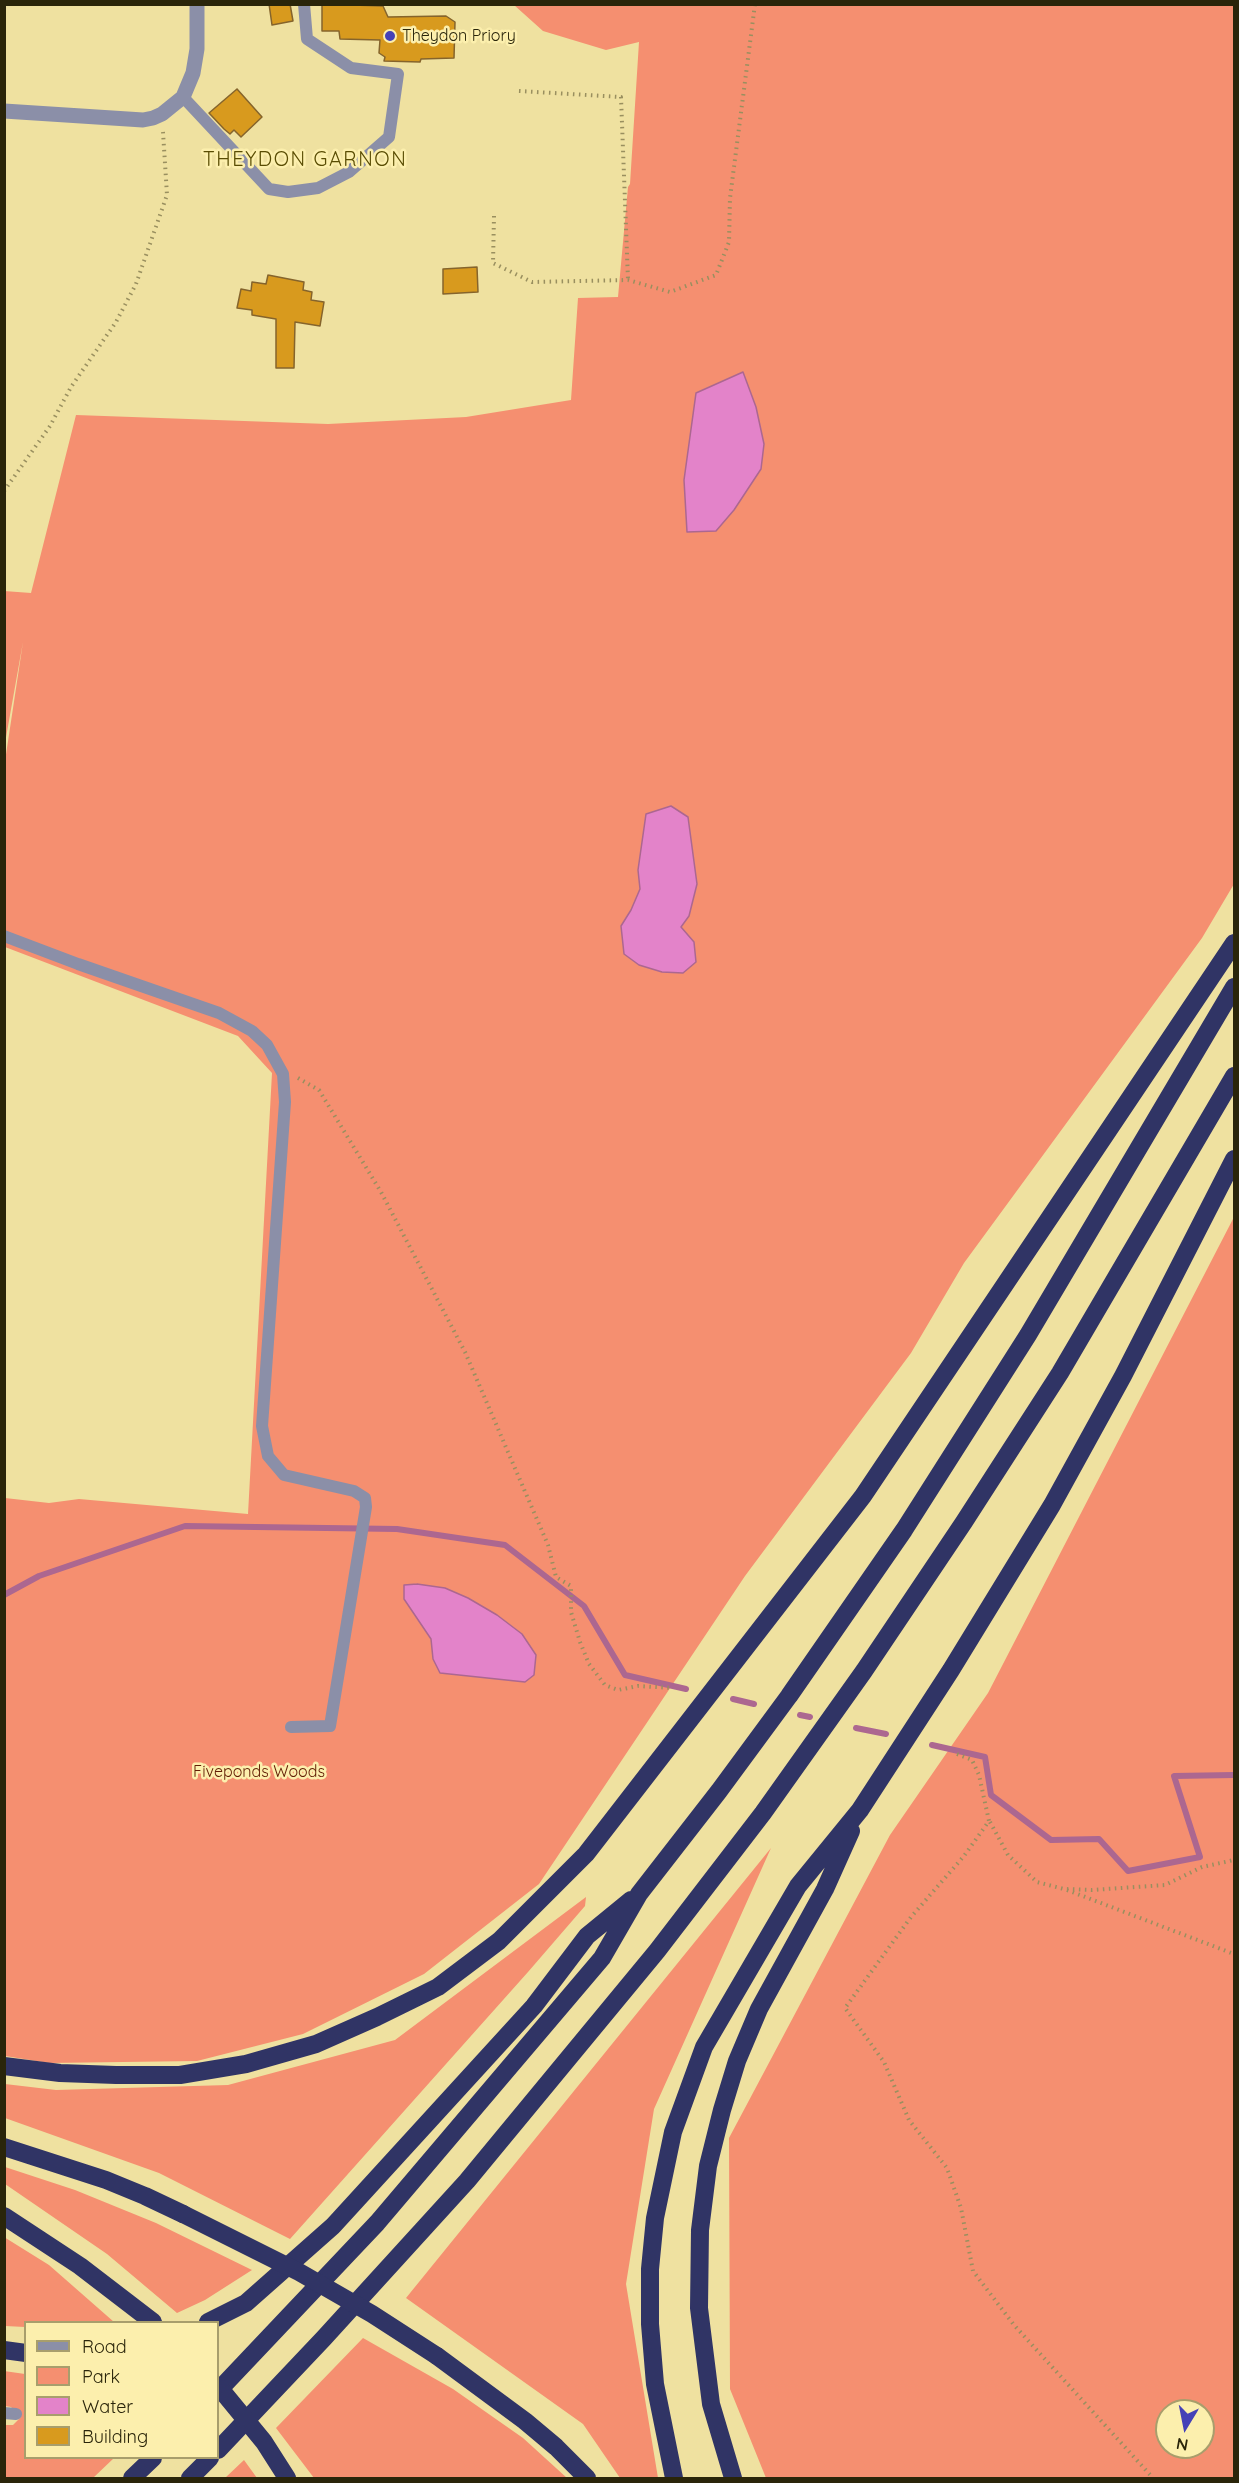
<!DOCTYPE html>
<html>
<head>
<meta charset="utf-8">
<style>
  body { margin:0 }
  #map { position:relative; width:1239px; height:2483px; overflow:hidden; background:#efe1a0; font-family:Quicksand,sans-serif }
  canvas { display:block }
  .frame { position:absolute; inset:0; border:6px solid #2a250a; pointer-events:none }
  .legend { position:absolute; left:24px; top:2321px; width:195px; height:138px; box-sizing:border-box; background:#fcefad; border:2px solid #a89e6c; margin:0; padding:8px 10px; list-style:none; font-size:18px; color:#2a250a }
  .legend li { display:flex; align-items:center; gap:12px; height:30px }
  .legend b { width:30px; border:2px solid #a89e6c }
  .north { position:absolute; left:1155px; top:2399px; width:60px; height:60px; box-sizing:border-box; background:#fcefad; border:2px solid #a89e6c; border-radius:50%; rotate:190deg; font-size:16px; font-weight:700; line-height:24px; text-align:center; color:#2a250a }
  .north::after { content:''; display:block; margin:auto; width:21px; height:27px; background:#4541b7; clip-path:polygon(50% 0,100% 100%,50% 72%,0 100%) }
</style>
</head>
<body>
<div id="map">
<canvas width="1239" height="2483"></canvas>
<div class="frame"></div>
<ul class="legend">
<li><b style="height:8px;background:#8b8fa8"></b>Road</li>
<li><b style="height:16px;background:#f58f70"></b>Park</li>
<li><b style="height:16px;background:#e383c9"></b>Water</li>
<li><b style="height:16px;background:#d89a1e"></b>Building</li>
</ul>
<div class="north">N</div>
</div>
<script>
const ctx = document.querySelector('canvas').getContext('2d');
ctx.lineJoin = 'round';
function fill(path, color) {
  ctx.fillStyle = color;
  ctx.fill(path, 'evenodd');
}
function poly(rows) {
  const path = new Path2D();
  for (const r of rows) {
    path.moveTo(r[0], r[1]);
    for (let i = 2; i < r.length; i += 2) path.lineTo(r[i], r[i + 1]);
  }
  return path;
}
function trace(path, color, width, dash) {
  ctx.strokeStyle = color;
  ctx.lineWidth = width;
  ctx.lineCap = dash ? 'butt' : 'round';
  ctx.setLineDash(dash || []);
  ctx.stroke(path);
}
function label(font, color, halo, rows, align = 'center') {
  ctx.font = font + ' Quicksand,sans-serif';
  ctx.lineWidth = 5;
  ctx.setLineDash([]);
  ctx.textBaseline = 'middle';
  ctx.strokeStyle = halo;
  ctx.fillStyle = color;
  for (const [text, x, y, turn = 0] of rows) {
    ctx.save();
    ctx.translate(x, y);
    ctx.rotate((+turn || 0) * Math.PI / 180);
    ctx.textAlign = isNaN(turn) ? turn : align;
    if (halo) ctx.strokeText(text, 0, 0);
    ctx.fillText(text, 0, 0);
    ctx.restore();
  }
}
fill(poly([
  [514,5,1234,5,1234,884,1202,938,964,1263,911,1353,745,1576,539,1884,424,1974,303,2034,197,2061,49,2063,5,2056,5,1498,49,1503,79,1499,248,1514,272,1073,238,1036,5,947,5,761,23,642,5,743,4,591,31,593,76,415,328,424,466,417,571,400,578,298,618,297,628,187,630,184,639,42,606,50,543,31],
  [1234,1217,1234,2478,766,2478,730,2389,729,2138,890,1835,988,1693],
  [1167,2411,1203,2411,1203,2447,1167,2447],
  [771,1848,654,2109,626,2284,658,2478,620,2478,583,2424,406,2298],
  [586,1897,585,1906,528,1972,290,2239,159,2173,5,2118,5,2084,56,2090,228,2085,395,2040],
  [5,2167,75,2190,156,2223,252,2270,205,2300,177,2313,107,2254,5,2184],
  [4,2237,49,2265,114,2322,26,2322,25,2327,5,2326],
  [363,2338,453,2389,523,2438,567,2478,314,2478,276,2428],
  [4,2371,25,2374,26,2458,114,2458,93,2478,5,2478,5,2425,13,2425,21,2417,11,2407,5,2406],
  [244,2460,257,2478,225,2478]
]), '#f58f70');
const water = poly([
  [743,372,756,407,764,444,761,469,734,510,716,531,687,532,684,480,696,393,743,372],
  [671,806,688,817,697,884,689,916,681,927,694,942,696,962,683,973,662,972,639,965,624,954,621,926,631,910,640,889,638,870,646,814,671,806],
  [417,1584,445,1588,468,1598,497,1615,522,1634,536,1655,534,1675,525,1682,440,1673,433,1659,431,1639,404,1599,404,1585,417,1584]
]);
fill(water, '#e383c9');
trace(water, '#ac6790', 1.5);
trace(poly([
  [4,1595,39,1576,185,1526,397,1529,505,1545,584,1606,625,1675,686,1689],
  [733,1699,754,1704],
  [800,1715,810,1717],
  [856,1728,886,1734],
  [932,1745,985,1757,991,1795,1051,1840,1099,1839,1128,1871,1200,1857,1174,1776,1234,1775]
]), '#ac6790', 6);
const building = poly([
  [269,4,290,4,293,21,272,25,269,4],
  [322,4,383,6,388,17,446,16,455,22,454,58,421,59,420,62,384,61,385,57,379,53,380,40,340,39,339,31,322,31,322,4],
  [237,89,262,117,241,137,234,130,230,134,224,129,209,113,237,89],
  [477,267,478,292,443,294,443,269,477,267],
  [268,275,304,282,303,290,312,292,311,300,324,302,320,326,295,322,294,368,276,368,276,319,252,315,252,310,237,308,241,289,251,291,252,282,266,284,268,275]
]);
fill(building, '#d89a1e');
trace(building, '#85642c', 1.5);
trace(poly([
  [519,91,621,97,628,280],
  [494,216,493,263,532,282,628,280,670,292,716,275,729,242,730,198,755,4],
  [4,491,50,426,71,387,116,322,136,284,167,195,163,132],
  [298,1078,319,1090,381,1192,465,1352,548,1545,556,1577,571,1586,571,1612,580,1642,589,1664,605,1685,618,1690,638,1686,672,1688],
  [957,1754,972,1760,979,1775,989,1821,964,1856,911,1917,845,2008,884,2062,909,2120,947,2168,961,2208,973,2271,1014,2325,1153,2478],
  [990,1822,1008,1855,1037,1882,1064,1889,1092,1890,1165,1885,1202,1867,1234,1860],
  [1067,1890,1234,1954]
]), '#998f5f', 4, [1.5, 4.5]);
trace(poly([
  [183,97,269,189,288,192,318,188,349,172,389,137,398,74,351,68,307,39,304,4],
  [4,936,78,964,219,1013,252,1031,267,1045,283,1074,285,1102,262,1426,268,1456,284,1475,354,1491,365,1498,366,1507,330,1726,291,1727],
  [4,2413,16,2414]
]), '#8b8fa8', 12);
trace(poly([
  [4,111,143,120,153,118,162,114,183,97,193,73,197,49,197,4]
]), '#8b8fa8', 15);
trace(poly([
  [4,2066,60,2073,116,2075,180,2075,246,2064,316,2044,377,2017,438,1987,499,1941,586,1854,863,1496,1234,943],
  [4,2147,106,2180,145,2196,183,2214],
  [4,2216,80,2266,153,2322],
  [208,2322,246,2303,333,2226,534,2006,587,1936,631,1900],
  [4,2350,26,2353],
  [437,2356,525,2421,556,2447,587,2478],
  [218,2391,377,2223,602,1958,639,1894,719,1791,789,1696,904,1530,1028,1335,1234,987],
  [218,2450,324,2338,467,2181,657,1951,763,1813,864,1671,964,1522,1060,1373,1234,1076],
  [132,2478,153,2458],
  [190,2478,210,2458],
  [674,2478,655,2384,650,2324,650,2269,655,2218,673,2132,704,2047,798,1886,860,1810,951,1670,1052,1505,1123,1376,1234,1159],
  [733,2478,711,2404,699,2308,700,2230,708,2166,722,2110,737,2061,759,2009,825,1889,851,1831]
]), '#303465', 18);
trace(poly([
  [183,2214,299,2272,372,2314,437,2356],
  [218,2386,264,2442,287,2478]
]), '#303465', 18);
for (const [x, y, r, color] of [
  [390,36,6,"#4541b7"]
]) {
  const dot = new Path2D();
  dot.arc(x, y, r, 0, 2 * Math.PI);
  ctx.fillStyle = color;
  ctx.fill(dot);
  trace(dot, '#fcefad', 2);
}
label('16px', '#2a250a', '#fcefad', [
  ["Theydon Priory",402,36]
], 'left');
label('16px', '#621d04', '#fcefad', [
  ["Fiveponds Woods",259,1772]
]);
ctx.letterSpacing = '1.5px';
label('20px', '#594c03', '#fcefad', [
  ["THEYDON GARNON",305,160]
]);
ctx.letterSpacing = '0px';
</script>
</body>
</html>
